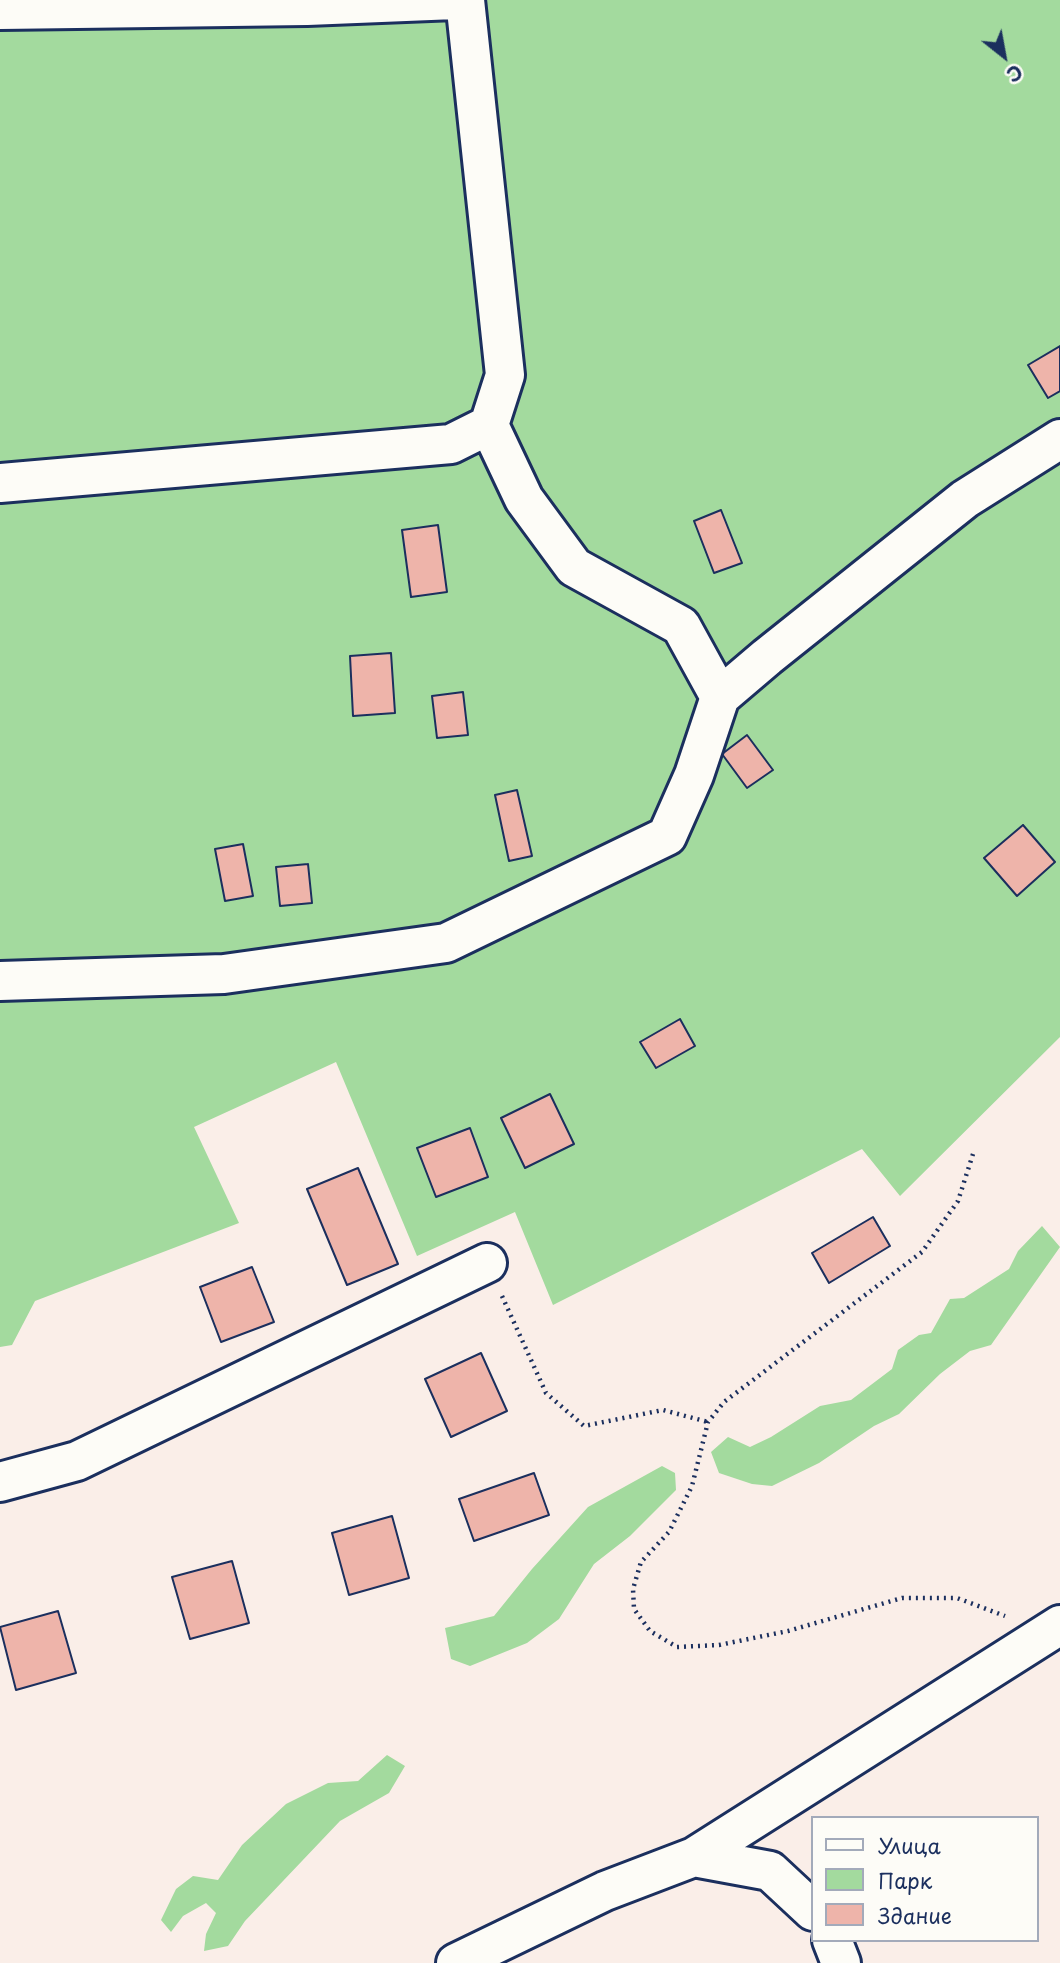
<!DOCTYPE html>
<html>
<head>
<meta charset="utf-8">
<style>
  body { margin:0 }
  #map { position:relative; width:1060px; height:1963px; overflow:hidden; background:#faeee8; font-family:"Playpen Sans",sans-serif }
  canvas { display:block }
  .legend { position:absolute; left:811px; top:1816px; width:228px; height:126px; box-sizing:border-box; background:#fdfcf7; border:2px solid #a3aaba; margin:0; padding:9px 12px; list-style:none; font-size:21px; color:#1b2f5e }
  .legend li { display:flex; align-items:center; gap:14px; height:35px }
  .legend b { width:35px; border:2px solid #a3aaba }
  .north { position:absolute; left:969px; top:21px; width:70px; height:70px; -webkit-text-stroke:5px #fdfcf7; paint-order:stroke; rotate:149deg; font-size:19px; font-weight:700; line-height:28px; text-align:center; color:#1b2f5e }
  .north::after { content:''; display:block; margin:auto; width:24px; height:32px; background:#1b2f5e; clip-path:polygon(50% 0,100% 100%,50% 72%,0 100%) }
</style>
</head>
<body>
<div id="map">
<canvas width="1060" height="1963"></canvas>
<ul class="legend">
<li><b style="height:9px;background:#fdfcf7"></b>Улица</li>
<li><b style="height:19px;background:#a3da9e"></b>Парк</li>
<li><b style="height:19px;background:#eeb4aa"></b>Здание</li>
</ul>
<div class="north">С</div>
</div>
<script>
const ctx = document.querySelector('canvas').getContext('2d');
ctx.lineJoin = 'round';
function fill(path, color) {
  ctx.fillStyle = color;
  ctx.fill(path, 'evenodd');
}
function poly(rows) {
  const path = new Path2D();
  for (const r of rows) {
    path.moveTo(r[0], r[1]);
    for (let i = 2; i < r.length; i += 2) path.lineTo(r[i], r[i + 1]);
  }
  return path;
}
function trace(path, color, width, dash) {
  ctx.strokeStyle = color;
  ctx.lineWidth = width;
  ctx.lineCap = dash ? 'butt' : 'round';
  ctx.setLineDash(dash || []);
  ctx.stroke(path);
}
fill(poly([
  [0,0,1060,0,1060,1037,900,1196,862,1149,553,1305,515,1212,417,1256,336,1062,194,1127,239,1223,35,1301,12,1345,0,1347],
  [1042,1226,1060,1247,991,1345,970,1351,940,1374,899,1414,874,1426,819,1463,772,1486,752,1484,719,1473,711,1452,728,1437,750,1447,771,1437,820,1406,851,1400,892,1369,898,1350,919,1335,931,1333,950,1299,964,1298,1009,1269,1018,1251],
  [662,1466,675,1473,676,1490,630,1536,594,1564,559,1619,527,1643,470,1666,451,1659,445,1628,494,1616,532,1569,588,1507],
  [387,1755,405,1766,389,1793,340,1821,245,1921,228,1946,204,1951,206,1934,216,1913,206,1903,183,1916,171,1932,161,1920,176,1889,193,1876,218,1880,242,1845,286,1804,328,1783,358,1781]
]), '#a3da9e');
const building = poly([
  [1060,346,1060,391,1048,398,1028,365,1060,346],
  [721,510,742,563,714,573,694,521,721,510],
  [438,525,447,592,411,597,402,530,438,525],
  [391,653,395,713,353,716,350,656,391,653],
  [463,692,468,735,437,738,432,696,463,692],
  [747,735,773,770,747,788,722,754,747,735],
  [517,790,532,856,509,861,495,795,517,790],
  [1023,825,1055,862,1017,896,984,858,1023,825],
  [243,844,253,896,225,901,215,849,243,844],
  [308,864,312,903,280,906,276,867,308,864],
  [680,1019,695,1046,656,1068,640,1042,680,1019],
  [550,1094,574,1144,525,1168,501,1118,550,1094],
  [470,1128,488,1177,436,1197,417,1148,470,1128],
  [358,1168,398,1264,347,1285,307,1189,358,1168],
  [873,1217,890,1246,829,1283,812,1253,873,1217],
  [252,1267,274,1322,221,1342,200,1287,252,1267],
  [481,1353,507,1411,451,1437,425,1379,481,1353],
  [534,1473,549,1515,474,1541,459,1499,534,1473],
  [392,1516,409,1578,349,1595,332,1533,392,1516],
  [232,1561,249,1623,190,1639,172,1577,232,1561],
  [58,1611,76,1673,16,1690,0,1627,58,1611]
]);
fill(building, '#eeb4aa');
trace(building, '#1b2f5e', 2);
const minor = poly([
  [0,10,307,6,455,0],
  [489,425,524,499,574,567,681,626,720,697],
  [0,483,451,444,489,425,505,375,465,0],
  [0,981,224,974,446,943,667,836,694,775,720,697,767,657,965,499,1060,439],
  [0,1482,77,1461,487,1263],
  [694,1857,1060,1625],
  [832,1940,841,1963],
  [456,1963,605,1891,694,1857,770,1871,813,1911]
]);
trace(minor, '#1b2f5e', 44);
trace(poly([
  [973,1154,958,1201,922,1252,724,1402,708,1422,692,1486,669,1532,641,1562,633,1589,634,1609,650,1631,677,1647,719,1645,788,1631,902,1598,957,1598,1005,1616],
  [502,1296,546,1393,584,1426,663,1410,708,1422]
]), '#1b2f5e', 4.5, [2, 5]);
trace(minor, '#fdfcf7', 38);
</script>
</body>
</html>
